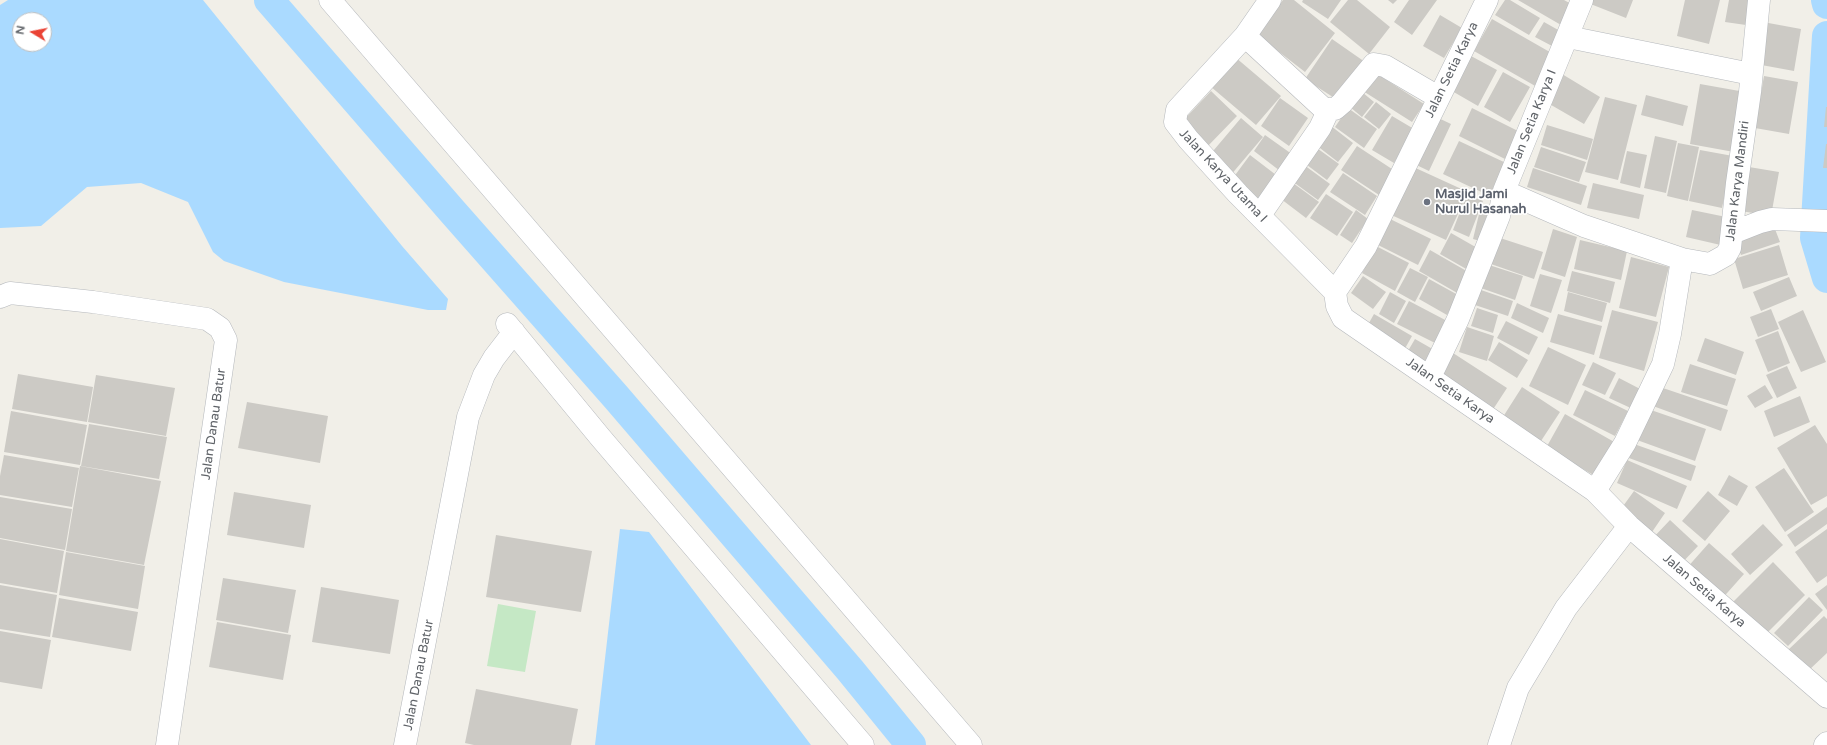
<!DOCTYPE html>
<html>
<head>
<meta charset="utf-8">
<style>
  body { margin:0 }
  #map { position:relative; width:1827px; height:745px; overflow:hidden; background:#f1efe8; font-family:"Varela Round",sans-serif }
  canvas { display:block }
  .north { position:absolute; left:12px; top:12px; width:40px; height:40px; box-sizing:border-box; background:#fff; border:1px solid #bfc1c3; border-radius:50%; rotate:280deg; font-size:11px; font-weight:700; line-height:16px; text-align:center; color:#5f6368 }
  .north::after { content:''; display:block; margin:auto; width:14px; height:18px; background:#ea4335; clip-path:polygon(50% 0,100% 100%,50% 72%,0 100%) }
</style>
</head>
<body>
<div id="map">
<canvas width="1827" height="745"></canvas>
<div class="north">N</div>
</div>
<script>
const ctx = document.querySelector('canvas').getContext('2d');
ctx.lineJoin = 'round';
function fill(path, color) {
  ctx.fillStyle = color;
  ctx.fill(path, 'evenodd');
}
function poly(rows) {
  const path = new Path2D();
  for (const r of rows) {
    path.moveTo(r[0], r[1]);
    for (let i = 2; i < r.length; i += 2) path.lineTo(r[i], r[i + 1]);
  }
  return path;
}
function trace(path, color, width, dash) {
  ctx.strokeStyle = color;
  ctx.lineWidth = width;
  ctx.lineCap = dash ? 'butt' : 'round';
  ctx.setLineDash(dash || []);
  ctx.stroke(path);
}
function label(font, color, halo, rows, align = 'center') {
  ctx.font = font + ' "Varela Round",sans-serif';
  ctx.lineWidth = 3.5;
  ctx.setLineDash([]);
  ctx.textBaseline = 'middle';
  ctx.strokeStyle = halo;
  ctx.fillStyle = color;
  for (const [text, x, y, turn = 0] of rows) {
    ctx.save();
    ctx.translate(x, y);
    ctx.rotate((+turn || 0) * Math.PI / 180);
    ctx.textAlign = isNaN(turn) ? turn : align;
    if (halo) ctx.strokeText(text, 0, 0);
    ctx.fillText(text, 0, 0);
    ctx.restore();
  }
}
fill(poly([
  [498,604,536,611,525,672,487,666]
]), '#c5e8c5');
fill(poly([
  [8,0,203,0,402,246,448,299,446,310,428,310,284,282,224,261,213,252,188,202,141,183,87,187,41,226,0,228,0,5],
  [20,20,44,20,44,44,20,44],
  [620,529,649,532,811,745,595,745]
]), '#aadaff');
trace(poly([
  [269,0,452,211,616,397,850,670,911,745],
  [1826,0,1827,4],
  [1827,36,1815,238,1827,278]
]), '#aadaff', 30);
fill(poly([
  [1283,0,1294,0,1335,33,1305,72,1256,34],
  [1303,0,1341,0,1328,19,1302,2],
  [1348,0,1357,0,1390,27,1369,54,1330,22],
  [1388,0,1397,0,1393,4],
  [1409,0,1437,0,1412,35,1394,22],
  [1505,0,1510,0,1540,18,1529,35,1495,15],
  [1518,0,1564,0,1573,5,1561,25],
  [1589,0,1633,0,1626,18,1588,3],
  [1685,0,1720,0,1709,44,1677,36],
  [1729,0,1750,0,1746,25,1725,22],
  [1440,15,1462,28,1444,58,1423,46],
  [1492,19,1555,55,1537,87,1474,51],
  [1544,22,1560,31,1552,46,1535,37],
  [1763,22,1801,29,1794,71,1756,64],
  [1332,39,1365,62,1339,101,1305,79],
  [1471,56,1497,70,1478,106,1452,91],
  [1235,57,1281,96,1256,125,1210,86],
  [1374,72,1424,104,1412,122,1363,91],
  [1503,72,1530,87,1510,122,1484,107],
  [1562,74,1600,97,1584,124,1546,102],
  [1764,76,1798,82,1789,134,1755,128],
  [1700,84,1745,92,1734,152,1690,144],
  [1211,91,1237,116,1205,149,1180,124],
  [1362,92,1374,102,1362,117,1350,107],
  [1646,95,1688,106,1683,126,1641,115],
  [1605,97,1637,105,1618,180,1585,172],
  [1280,98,1308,118,1289,146,1261,126],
  [1376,102,1391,114,1379,129,1364,117],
  [1826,107,1827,107,1827,127,1824,127],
  [1348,108,1377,129,1364,148,1335,127],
  [1472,108,1518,131,1505,159,1459,136],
  [1430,114,1451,124,1429,171,1408,161],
  [1392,116,1414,129,1394,163,1372,150],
  [1241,118,1263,137,1230,176,1208,157],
  [1547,125,1593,139,1587,160,1541,145],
  [1331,126,1353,143,1338,162,1316,145],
  [1265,135,1296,157,1284,174,1254,151],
  [1655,136,1677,141,1666,193,1644,188],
  [1459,141,1506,163,1490,196,1443,174],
  [1678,143,1699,147,1688,201,1667,196],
  [1826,144,1827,144,1827,168,1823,168],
  [1314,146,1339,164,1327,180,1303,162],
  [1357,146,1395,171,1379,195,1341,170],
  [1541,147,1586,162,1579,182,1534,167],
  [1700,150,1733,156,1722,208,1689,201],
  [1627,151,1647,155,1640,188,1620,183],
  [1250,155,1280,178,1261,204,1230,182],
  [1304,165,1330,184,1318,200,1292,181],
  [1409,165,1468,192,1446,240,1387,213],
  [1749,167,1779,172,1771,216,1741,211],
  [1533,168,1587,186,1581,205,1527,187],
  [1343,173,1377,196,1365,215,1330,192],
  [1293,183,1319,202,1306,218,1281,199],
  [1593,183,1644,195,1639,219,1587,208],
  [1326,194,1353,212,1337,236,1310,218],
  [1467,194,1483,201,1469,237,1453,230],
  [1356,210,1368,219,1352,243,1340,235],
  [1480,210,1488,212,1480,241,1473,239],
  [1692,210,1731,218,1725,246,1686,237],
  [1386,217,1431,239,1418,265,1374,243],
  [1773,224,1780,242,1741,255,1735,238],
  [1553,229,1577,237,1565,277,1541,269],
  [1451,233,1479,249,1468,270,1440,254],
  [1497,237,1543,252,1534,279,1488,263],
  [1580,240,1627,251,1621,280,1574,269],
  [1779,245,1788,275,1743,289,1734,259],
  [1376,246,1409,263,1395,291,1362,273],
  [1430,250,1470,273,1459,294,1419,271],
  [1631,257,1669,267,1656,317,1619,308],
  [1486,264,1523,276,1515,300,1478,287],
  [1410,268,1428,277,1415,302,1397,292],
  [1572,271,1615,282,1610,303,1567,291],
  [1540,274,1562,280,1551,313,1530,306],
  [1363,276,1386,292,1373,309,1351,293],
  [1789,277,1797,296,1761,311,1753,292],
  [1429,279,1458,295,1447,315,1419,299],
  [1481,290,1513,301,1508,316,1475,305],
  [1390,292,1406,301,1394,323,1379,314],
  [1568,292,1607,303,1602,322,1564,311],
  [1409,301,1449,322,1437,344,1397,324],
  [1517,303,1549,318,1543,333,1511,318],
  [1477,308,1498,315,1493,333,1471,326],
  [1771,309,1779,329,1758,337,1750,317],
  [1612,310,1658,322,1644,371,1599,358],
  [1803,310,1826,362,1801,372,1778,322],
  [1374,314,1412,336,1403,352,1365,330],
  [1558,314,1602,326,1594,355,1550,342],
  [1506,321,1538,337,1529,355,1497,338],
  [1467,327,1494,336,1487,361,1459,352],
  [1778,331,1790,363,1768,372,1755,340],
  [1705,338,1744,352,1736,375,1697,361],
  [1415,339,1436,351,1426,368,1405,356],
  [1499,342,1528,360,1517,378,1488,360],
  [1548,347,1586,365,1568,405,1529,386],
  [1453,353,1507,388,1492,411,1438,375],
  [1593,362,1616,373,1605,395,1582,385],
  [1690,364,1736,379,1727,406,1681,392],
  [1787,366,1797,388,1777,398,1766,375],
  [18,374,93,387,87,422,12,409],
  [96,375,175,388,166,436,88,422],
  [1619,378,1644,391,1635,410,1609,398],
  [1765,385,1773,398,1755,408,1747,396],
  [1522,387,1560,412,1539,444,1501,420],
  [1660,387,1728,410,1721,431,1653,406],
  [1585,390,1628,411,1615,436,1573,415],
  [1800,396,1810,422,1774,437,1764,411],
  [247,402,328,416,320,463,238,448],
  [1648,409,1706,429,1695,461,1637,440],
  [11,411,87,425,80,465,4,452],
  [1565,414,1616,443,1597,477,1546,448],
  [89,424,167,437,159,479,81,466],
  [1815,425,1827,444,1827,496,1811,505,1777,448],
  [1634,444,1696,466,1691,481,1629,458],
  [4,455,79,468,72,507,0,495,0,476],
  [1627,460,1687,486,1677,509,1617,483],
  [80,466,161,481,144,565,66,551],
  [1784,468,1814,512,1785,532,1755,487],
  [1729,475,1748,486,1737,506,1718,495],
  [1634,491,1665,513,1652,532,1621,509],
  [1708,491,1730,511,1705,541,1682,521],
  [234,492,311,505,304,548,227,535],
  [0,497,72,509,65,550,0,538],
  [1827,507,1827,524,1795,547,1787,535],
  [1670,520,1698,546,1680,565,1652,539],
  [1763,524,1783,545,1750,575,1731,554],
  [1827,529,1827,576,1817,583,1795,552],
  [496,535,592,551,581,612,486,597],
  [0,539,64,551,57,593,0,583],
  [1709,543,1744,574,1720,601,1685,570],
  [66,552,145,566,138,609,59,595],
  [1773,562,1805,595,1765,635,1733,602],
  [223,578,296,590,288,633,216,620],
  [0,585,57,595,50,637,0,629],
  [1827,585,1827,610,1815,594],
  [321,587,399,600,390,654,312,642],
  [1809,597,1823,610,1788,646,1774,633],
  [59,598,138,612,131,651,52,637],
  [1824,616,1827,619,1827,653,1808,671,1788,650],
  [217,622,291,635,283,680,209,667],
  [0,631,51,640,42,689,0,682],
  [476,689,578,709,571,745,474,745,465,743]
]), '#cccac5');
const minor = poly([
  [330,0,971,745],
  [1270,0,1245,36,1177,110,1175,122,1188,139,1238,194,1335,292],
  [1487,0,1366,246,1335,292,1337,306,1343,318,1595,491,1629,526,1827,697],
  [1245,36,1324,109,1335,109,1342,103,1374,64,1385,66,1438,97],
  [1568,37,1751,74],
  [1504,191,1584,226,1682,259],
  [1260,215,1320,128,1329,109],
  [1732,233,1760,222,1772,219,1827,221],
  [0,297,10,293,93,302,207,319,220,328,226,340,167,745],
  [507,324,600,437,863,745],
  [1430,377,1458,319,1499,216,1504,191,1582,0],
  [1595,491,1625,443,1663,364,1670,334,1682,259,1710,264,1726,255,1730,248,1737,183,1750,92,1759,0],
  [405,745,468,417,484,375,494,358,514,332],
  [1499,745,1518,688,1566,608,1629,526],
  [1825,745,1827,743]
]);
trace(minor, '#b5b8bc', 23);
trace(minor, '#fff', 22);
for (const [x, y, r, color] of [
  [1427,202,4,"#6b7280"]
]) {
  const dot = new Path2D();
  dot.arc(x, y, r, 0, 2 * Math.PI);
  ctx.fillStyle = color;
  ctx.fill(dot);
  trace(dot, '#fff', 1.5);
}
label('13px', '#5f6368', '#fff', [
  ["Jalan Setia Karya",1452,70,-64],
  ["Jalan Setia Karya I",1532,122,-68],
  ["Jalan Karya Utama I",1223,176,47],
  ["Jalan Karya Mandiri",1738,181,-83],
  ["Jalan Setia Karya",1450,391,35],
  ["Jalan Danau Batur",214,424,-82],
  ["Jalan Setia Karya",1704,591,41],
  ["Jalan Danau Batur",419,675,-79]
]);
label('bold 13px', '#5b616d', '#fff', [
  ["Masjid Jami",1435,195],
  ["Nurul Hasanah",1435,210]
], 'left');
</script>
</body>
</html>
